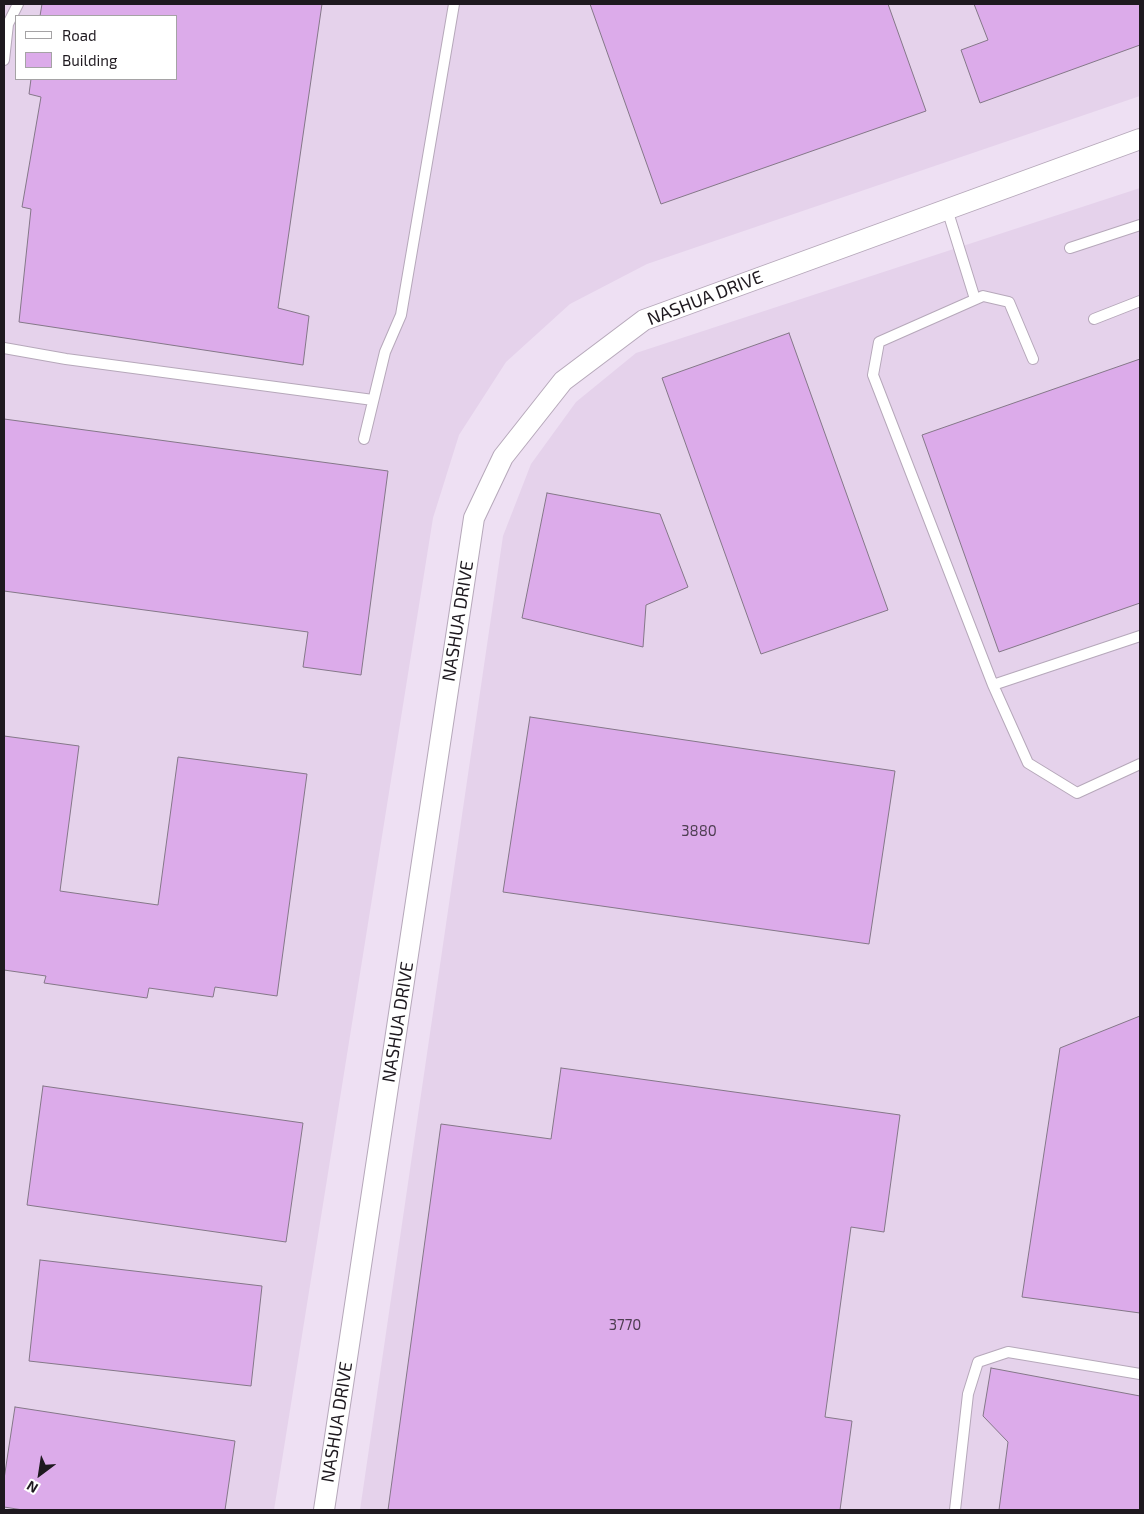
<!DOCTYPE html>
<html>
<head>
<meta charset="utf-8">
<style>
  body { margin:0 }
  #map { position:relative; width:1144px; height:1514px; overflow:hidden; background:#eee0f3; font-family:"Exo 2",sans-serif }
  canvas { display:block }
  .frame { position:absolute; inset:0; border:5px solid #1e191f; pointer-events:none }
  .legend { position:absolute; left:15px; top:15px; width:162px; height:65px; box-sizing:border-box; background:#fff; border:1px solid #a5a3a5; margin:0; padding:6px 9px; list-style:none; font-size:15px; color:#1e191f }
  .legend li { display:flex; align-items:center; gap:10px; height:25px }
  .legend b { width:25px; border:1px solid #a5a3a5 }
  .north { position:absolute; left:15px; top:1449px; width:50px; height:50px; -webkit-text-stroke:4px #fff; paint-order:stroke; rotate:211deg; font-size:14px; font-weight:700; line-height:20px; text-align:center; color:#1e191f }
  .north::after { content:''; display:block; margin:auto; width:18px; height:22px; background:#1e191f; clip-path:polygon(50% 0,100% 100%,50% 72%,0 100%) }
</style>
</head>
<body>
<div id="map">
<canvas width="1144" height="1514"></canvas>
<div class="frame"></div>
<ul class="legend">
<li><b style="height:6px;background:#fff"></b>Road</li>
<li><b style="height:14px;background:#dcabea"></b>Building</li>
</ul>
<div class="north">N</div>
</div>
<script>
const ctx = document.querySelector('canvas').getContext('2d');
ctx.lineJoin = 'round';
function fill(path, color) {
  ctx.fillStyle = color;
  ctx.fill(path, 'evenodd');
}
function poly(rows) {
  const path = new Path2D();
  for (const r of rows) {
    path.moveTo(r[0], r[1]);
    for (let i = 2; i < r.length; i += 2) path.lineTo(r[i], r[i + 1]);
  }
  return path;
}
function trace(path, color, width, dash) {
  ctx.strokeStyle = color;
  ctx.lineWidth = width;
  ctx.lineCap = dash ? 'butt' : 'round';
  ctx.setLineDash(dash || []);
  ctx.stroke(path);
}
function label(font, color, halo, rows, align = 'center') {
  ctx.font = font + ' "Exo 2",sans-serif';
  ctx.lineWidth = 4.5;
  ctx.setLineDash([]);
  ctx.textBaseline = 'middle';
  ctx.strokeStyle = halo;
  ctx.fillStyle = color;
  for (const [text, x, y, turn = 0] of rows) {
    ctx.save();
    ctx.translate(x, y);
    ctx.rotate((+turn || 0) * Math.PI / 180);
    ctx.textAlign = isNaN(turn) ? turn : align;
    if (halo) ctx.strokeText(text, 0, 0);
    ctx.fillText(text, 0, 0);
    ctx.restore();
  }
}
fill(poly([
  [4,4,1140,4,1140,96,647,264,570,304,506,362,459,435,433,518,274,1510,4,1510],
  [16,16,176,16,176,79,16,79],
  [1140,188,1140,1510,360,1510,503,536,531,464,576,402,636,353]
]), '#e5d2eb');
const building = poly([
  [42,4,322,4,278,308,309,316,303,365,19,322,31,209,22,207,41,97,29,94,31,79,176,79,176,16,40,16,42,4],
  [590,4,888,4,926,111,661,204,590,4],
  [974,4,1140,4,1140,45,980,103,961,50,988,40,974,4],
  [789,333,888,610,761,654,662,378,789,333],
  [1140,359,1140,603,999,652,922,435,1140,359],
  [4,419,388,471,361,675,303,667,308,632,4,591,4,419],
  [547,493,660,514,688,587,646,605,643,647,522,618,547,493],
  [530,717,895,771,869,944,503,892,530,717],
  [4,736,79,746,60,891,158,905,178,757,307,774,277,996,215,987,213,997,149,988,147,998,44,983,46,976,4,970,4,736],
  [1140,1016,1140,1313,1022,1297,1060,1048,1140,1016],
  [561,1068,900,1115,884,1232,851,1227,825,1417,852,1421,840,1510,388,1510,441,1124,551,1139,561,1068],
  [43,1086,303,1123,286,1242,27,1205,43,1086],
  [40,1260,262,1286,251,1386,29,1361,40,1260],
  [991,1368,1140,1396,1140,1510,999,1510,1008,1442,983,1416,991,1368],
  [15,1407,235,1441,225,1510,23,1510,4,1507,4,1479,15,1407]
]);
fill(building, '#dcabea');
trace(building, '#857889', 1);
const service = poly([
  [4,60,8,24,18,4],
  [947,209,975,299],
  [1070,248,1140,225],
  [1094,319,1140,301],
  [4,348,66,359,373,400],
  [1033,359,1009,302,983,296,879,342,873,375,993,685,1140,636],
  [364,439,385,352,401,315,454,4],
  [993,685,1028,763,1077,793,1140,764],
  [955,1510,968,1394,978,1362,1008,1352,1140,1374]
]);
const minor = poly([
  [324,1510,474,518,503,457,563,381,644,320,1140,139]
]);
trace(service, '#b6a8ba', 12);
trace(minor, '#b6a8ba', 22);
trace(service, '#fff', 10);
trace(minor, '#fff', 20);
label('15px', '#4e3e52', null, [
  ["3880",699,831],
  ["3770",625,1325]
]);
label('18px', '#1e191f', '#fff', [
  ["NASHUA DRIVE",705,298,-21],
  ["NASHUA DRIVE",458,621,-81],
  ["NASHUA DRIVE",398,1022,-81],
  ["NASHUA DRIVE",337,1422,-81]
]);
</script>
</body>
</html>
